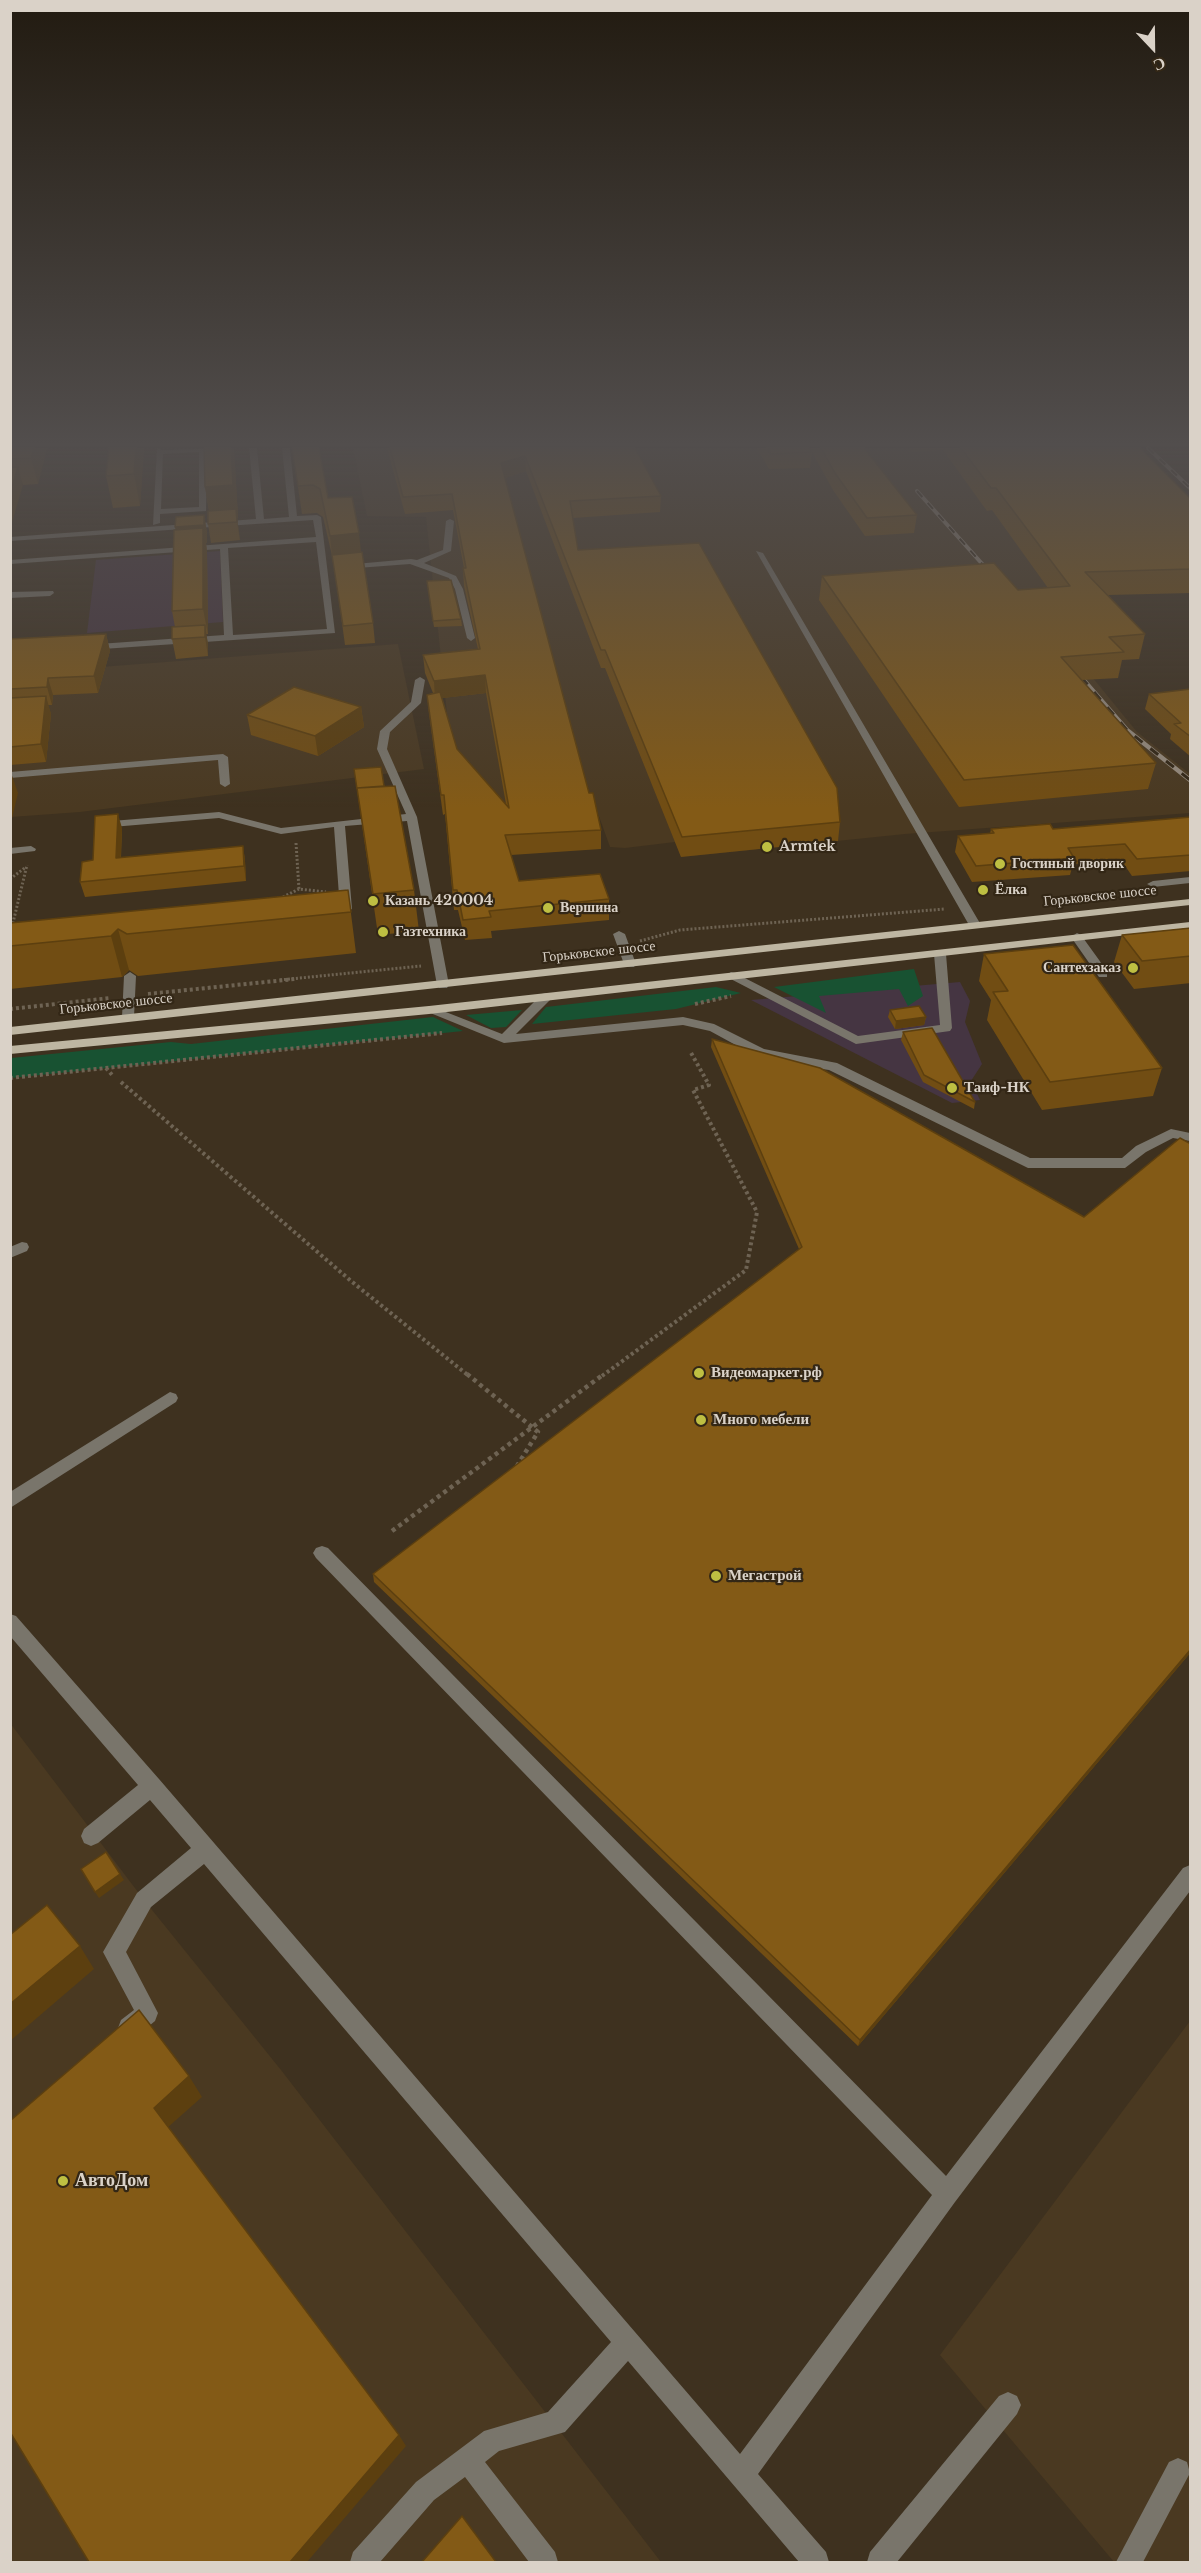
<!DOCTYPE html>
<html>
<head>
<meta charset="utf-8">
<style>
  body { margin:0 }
  #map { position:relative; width:1201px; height:2573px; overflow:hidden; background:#3e311f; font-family:"Libre Baskerville",serif }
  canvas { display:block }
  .frame { position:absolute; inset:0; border:12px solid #dad2c8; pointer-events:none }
  .north { position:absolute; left:1123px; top:18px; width:60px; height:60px; -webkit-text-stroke:4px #332716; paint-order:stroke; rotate:158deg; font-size:16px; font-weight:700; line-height:24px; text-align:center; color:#dad2c8 }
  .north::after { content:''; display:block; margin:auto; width:21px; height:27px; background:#dad2c8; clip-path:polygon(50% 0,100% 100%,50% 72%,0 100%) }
</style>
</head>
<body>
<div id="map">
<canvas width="1201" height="2573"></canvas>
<div class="frame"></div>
<div class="north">С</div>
</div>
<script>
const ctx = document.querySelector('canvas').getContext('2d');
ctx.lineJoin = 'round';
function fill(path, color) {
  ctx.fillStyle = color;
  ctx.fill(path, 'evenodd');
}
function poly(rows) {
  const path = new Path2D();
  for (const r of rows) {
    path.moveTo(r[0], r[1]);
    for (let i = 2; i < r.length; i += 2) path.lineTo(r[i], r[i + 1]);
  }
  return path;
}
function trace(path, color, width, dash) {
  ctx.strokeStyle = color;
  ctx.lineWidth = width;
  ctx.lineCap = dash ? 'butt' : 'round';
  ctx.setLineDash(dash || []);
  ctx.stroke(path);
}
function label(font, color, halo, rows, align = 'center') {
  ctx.font = font + ' "Libre Baskerville",serif';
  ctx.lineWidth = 4.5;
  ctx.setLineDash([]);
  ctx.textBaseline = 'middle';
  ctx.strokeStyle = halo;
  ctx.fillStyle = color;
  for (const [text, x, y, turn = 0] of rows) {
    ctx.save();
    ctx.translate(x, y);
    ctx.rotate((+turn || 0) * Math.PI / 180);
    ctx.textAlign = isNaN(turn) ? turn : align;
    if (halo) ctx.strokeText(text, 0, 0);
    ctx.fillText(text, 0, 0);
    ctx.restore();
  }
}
fill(poly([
  [960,982,970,1001,965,1022,982,1064,971,1081,980,1100,952,1103,751,1000]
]), '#453542');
fill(poly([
  [353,448,1119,448,1190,590,1026,596,1137,732,1190,774,1190,813,905,834,681,857,675,842,625,848,610,847,596,808,458,817,426,517,367,516],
  [398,644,424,769,80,812,11,817,11,674],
  [10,1723,144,1900,281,2070,661,2562,11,2562],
  [1190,2021,1190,2562,1114,2562,940,2355]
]), '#4a3921');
fill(poly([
  [220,551,223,622,87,633,96,560]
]), '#463540');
fill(poly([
  [914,969,923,996,908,1006,899,989,819,996,826,1013,774,987],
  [716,987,741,993,676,1009,532,1024,546,1007],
  [522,1010,506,1027,491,1028,466,1015],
  [433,1017,463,1031,11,1078,11,1058,171,1042,191,1044]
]), '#185232');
trace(poly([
  [296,843,299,889,326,892],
  [10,879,26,867],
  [283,897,299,889],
  [10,935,27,865],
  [640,941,680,930,945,909],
  [280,980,421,966]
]), '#6e6353', 3, [2, 2]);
trace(poly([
  [148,994,295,979],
  [695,1004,731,996],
  [10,1009,111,998],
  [106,1068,113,1076],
  [10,1078,442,1033],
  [121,1082,351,1281,469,1376],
  [602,1376,746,1270,757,1212,693,1090,709,1085,690,1051]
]), '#6e6353', 4, [3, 3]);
trace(poly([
  [467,1374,538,1432,517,1466],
  [392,1531,604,1374]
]), '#6e6353', 4.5, [4, 4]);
fill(poly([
  [10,448,36,448,10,451,10,448],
  [157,448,163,450,231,448,228,450,207,451,206,511,160,514,160,523,153,525,157,448],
  [199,452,199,507,161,509,163,454,199,452],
  [249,448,257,448,264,519,289,517,282,448,290,448,297,516,317,515,321,517,335,633,88,650,85,649,85,645,224,635,220,549,10,564,10,560,316,537,313,520,10,541,10,537,256,519,249,448],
  [316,542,327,629,233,635,228,548,316,542],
  [450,519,454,521,451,551,424,563,456,576,463,589,475,638,471,641,467,638,455,589,449,578,410,564,344,569,340,567,344,565,411,559,417,560,443,550,446,521,450,519],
  [756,551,763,553,981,925,979,927,975,928,969,925,756,551],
  [53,591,54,593,50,596,10,598,10,592,53,591],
  [420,677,425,680,421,703,390,732,387,749,417,817,449,985,447,988,439,988,437,985,407,821,345,826,352,909,346,912,340,909,334,827,281,834,219,818,112,827,107,824,112,821,219,812,281,828,406,814,377,749,380,731,411,702,415,680,420,677],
  [223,754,228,757,230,784,225,787,220,784,218,760,10,778,10,772,223,754],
  [31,846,36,849,35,851,10,854,10,848,31,846],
  [1190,877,1190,883,1153,887,1147,884,1153,881,1190,877],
  [619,931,625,934,636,964,634,967,626,967,624,964,613,934,619,931],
  [1077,933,1081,935,1107,971,1107,977,1099,977,1071,937,1077,933],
  [940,950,946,954,952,1028,950,1031,856,1044,725,976,731,972,735,973,858,1036,940,1025,934,954,940,950],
  [130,972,136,976,134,1017,128,1021,122,1017,124,976,130,972],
  [546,993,550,994,550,1000,516,1034,683,1017,714,1024,764,1049,837,1063,1030,1158,1122,1158,1136,1146,1171,1129,1190,1133,1190,1141,1173,1138,1146,1152,1125,1168,1028,1168,829,1070,790,1064,754,1055,710,1031,683,1025,504,1043,423,1010,429,1006,433,1007,502,1034,542,994,546,993],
  [22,1242,27,1243,29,1247,27,1251,10,1258,10,1247,22,1242],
  [170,1392,176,1394,178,1398,176,1402,10,1508,10,1492,170,1392],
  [322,1546,328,1548,946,2176,1183,1868,1190,1865,1190,1891,955,2202,758,2474,826,2552,829,2562,799,2562,628,2361,565,2432,499,2451,485,2462,555,2552,558,2562,529,2562,465,2477,434,2500,380,2562,350,2562,353,2552,416,2482,484,2431,548,2412,611,2342,204,1864,151,1907,126,1952,158,2013,155,2021,137,2036,129,2039,121,2036,118,2028,121,2020,134,2010,103,1952,137,1893,191,1848,150,1800,98,1843,91,1846,84,1843,81,1836,84,1829,138,1785,10,1636,10,1614,16,1616,159,1779,740,2454,932,2195,316,1558,313,1553,316,1548,322,1546],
  [1008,2392,1017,2396,1021,2405,1017,2414,897,2562,867,2562,870,2552,999,2396,1008,2392],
  [1178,2458,1187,2462,1190,2473,1143,2562,1116,2562,1169,2462,1178,2458]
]), '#79756b');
fill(poly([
  [1190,899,1190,905,10,1035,10,1027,1190,899],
  [1190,922,1190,928,429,1014,10,1054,10,1046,429,1006,1190,922]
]), '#beb6a2');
const railFar1 = poly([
  [1148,448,1190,488],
  [917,491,993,576],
  [1074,669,1082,679]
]);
const rail = poly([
  [1081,677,1127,730,1190,780]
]);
trace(railFar1, '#978c7f', 4);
trace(rail, '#978c7f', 4.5);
trace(railFar1, '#332716', 2, [8]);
trace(rail, '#332716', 3, [10]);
fill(poly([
  [47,448,38,484,23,485,12,467,10,456],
  [144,448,140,506,113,508,106,476],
  [231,448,234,448,238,518,237,518,240,540,211,543,208,524,209,511,205,487],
  [292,448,328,498,361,552,373,623,375,643,345,645,334,564,323,517,317,513,302,514],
  [387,448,635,448,661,496,660,512,573,518,578,550,840,822,838,841,681,857,605,668,601,668,526,471,505,478,589,793,601,830,601,849,511,855,519,881,609,899,609,920,491,931,492,938,465,940,458,910,454,910,445,814,443,815,429,713,427,695,433,693,425,673,423,655,478,649,464,586,463,568,464,568,453,510,405,514],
  [486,693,506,804,457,749,442,698],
  [757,448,809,448,812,452,810,468,769,469],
  [811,448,864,448,917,515,914,533,865,536,833,490,811,450],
  [909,448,1140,448,1191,499,1191,593,1108,595,1145,634,1139,659,1122,660,1118,678,1082,680,1156,763,1148,789,959,807,819,600,822,576,1018,590,1048,588,992,510,987,511,943,450,912,452],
  [204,515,207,533,207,543,206,543,207,552,208,634,206,634,208,644,208,656,176,659,172,639,175,627,172,611,176,530,175,527],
  [428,588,461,619,462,626,434,627],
  [106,634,110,651,98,693,53,695,52,705,48,705,51,714,46,762,10,765,10,639],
  [1191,689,1191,757,1170,739,1171,734,1145,709,1149,694],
  [361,707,364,727,318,756,251,735,247,715],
  [354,769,384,786,414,890,419,931,378,935],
  [1191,817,1191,871,1132,876,1121,860,1073,864,1070,875,972,882,955,852,958,836,990,834,991,829,1053,829],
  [122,828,121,858,243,846,245,861,246,881,85,897,80,882,93,860],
  [348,890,356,953,138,976,129,970,122,977,10,989,10,923],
  [1191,928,1191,983,1134,989,1114,962,1122,935],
  [984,954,1162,1068,1153,1096,1042,1110,987,1020,991,1000,979,981],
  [890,1010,926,1017,924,1025,895,1029,888,1017],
  [903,1032,975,1102,974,1109,923,1082,901,1040],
  [712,1039,1084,1217,1191,1144,1191,1652,858,2046,374,1582,373,1574,799,1249,711,1047]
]), '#714d13');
fill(poly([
  [34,448,47,448,38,484,31,458],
  [136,448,144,448,140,506,134,474],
  [231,448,234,448,238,518,237,518,240,540,237,522,211,520,205,487],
  [525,456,526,471,502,479,501,463],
  [18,467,23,485,10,529,10,493],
  [204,515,207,533,207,543,206,543,207,552,208,634,203,609,179,545,175,527],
  [359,533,362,561,333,564,330,536],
  [205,625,208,644,208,656,205,637],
  [106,634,110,651,98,693,94,676],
  [485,675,486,693,435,699,434,681],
  [48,678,53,695,52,705,47,687],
  [46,696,51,714,46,762,41,744],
  [361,707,364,727,318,756,315,736],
  [10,770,18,793,10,827],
  [118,814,122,828,120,873,116,858],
  [243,846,245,861,246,881,244,866],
  [118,929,129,970,122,977,111,936],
  [926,1017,924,1025,895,1029,896,1021],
  [1191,1649,1191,1652,858,2046,860,2040],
  [120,1874,124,1880,99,1898,95,1892],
  [80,1946,94,1969,10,2041,10,2004],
  [189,2076,202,2097,167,2128,154,2108],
  [399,2435,406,2446,307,2562,290,2562]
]), '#5c3f0f');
const building = poly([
  [12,448,34,448,31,458,10,459,12,448],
  [109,448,136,448,134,474,106,476,109,448],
  [204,448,231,448,233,485,205,487,204,448],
  [292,448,319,448,328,498,352,497,359,533,330,536,320,489,313,485,298,486,292,448],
  [390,448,635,448,661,496,570,501,578,550,699,543,837,788,840,822,682,837,605,650,601,650,525,456,501,463,589,793,593,793,601,830,505,835,519,881,600,874,609,899,489,911,491,917,463,920,457,890,453,890,444,795,441,795,427,695,440,692,457,749,509,808,485,675,434,681,423,655,480,649,463,568,466,568,452,494,403,497,390,448],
  [767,448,809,448,812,452,771,454,767,448],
  [821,448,864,448,917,515,867,518,835,473,821,448],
  [961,448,1140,448,1191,499,1191,569,1085,572,1145,634,1109,637,1124,652,1061,657,1156,763,964,780,822,576,994,563,1018,590,1070,586,996,488,991,488,961,448],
  [10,467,18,467,10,493,10,467],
  [236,509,237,522,208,524,208,511,236,509],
  [204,515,204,525,175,527,176,517,204,515],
  [203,528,203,609,172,611,174,530,203,528],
  [362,552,373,623,343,626,332,555,362,552],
  [451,580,461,619,433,621,427,581,451,580],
  [205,625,205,637,172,639,172,627,205,625],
  [106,634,94,676,48,678,47,687,10,689,10,639,106,634],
  [294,687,361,707,315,736,247,715,294,687],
  [1191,689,1191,737,1174,724,1181,723,1149,694,1191,689],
  [46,696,41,744,10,747,10,698,46,696],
  [381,767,384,786,357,788,357,789,354,769,381,767],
  [395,786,414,890,373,894,357,788,395,786],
  [118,814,116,858,243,846,244,866,80,882,82,862,93,860,95,816,118,814],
  [1191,817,1191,855,1137,859,1125,844,1068,848,1074,858,976,866,958,836,994,833,991,829,1050,824,1053,829,1191,817],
  [348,890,351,912,127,934,118,929,111,936,10,946,10,923,348,890],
  [1191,928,1191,956,1142,961,1122,935,1191,928],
  [1073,945,1162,1068,1050,1082,993,992,1008,991,984,954,1073,945],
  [919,1006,926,1017,896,1021,890,1010,919,1006],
  [932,1028,975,1102,924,1075,903,1032,932,1028],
  [712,1039,820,1068,1084,1217,1180,1138,1191,1144,1191,1649,860,2040,373,1574,802,1247,712,1039],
  [106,1852,120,1874,95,1892,81,1869,106,1852],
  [47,1905,80,1946,10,2004,10,1935,47,1905],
  [139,2010,189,2076,154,2108,399,2435,290,2562,89,2562,10,2432,10,2121,139,2010],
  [462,2516,496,2562,422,2562,462,2516]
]);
fill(building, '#835a16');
trace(building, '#5c3f0f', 1.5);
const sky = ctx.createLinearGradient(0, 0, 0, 808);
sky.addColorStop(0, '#221b11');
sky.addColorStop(0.55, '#524e4d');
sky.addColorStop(1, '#524e4d00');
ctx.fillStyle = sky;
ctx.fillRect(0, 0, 1201, 808);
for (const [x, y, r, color] of [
  [767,847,6,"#bebf42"],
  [1000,864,6,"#bebf42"],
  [983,890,6,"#bebf42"],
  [373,901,6,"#bebf42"],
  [548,908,6,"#bebf42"],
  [383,932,6,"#bebf42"],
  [1133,968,6,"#bebf42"],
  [952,1088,6,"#bebf42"],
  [699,1373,6,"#bebf42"],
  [701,1420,6,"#bebf42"],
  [716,1576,6,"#bebf42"],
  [63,2181,6,"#bebf42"]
]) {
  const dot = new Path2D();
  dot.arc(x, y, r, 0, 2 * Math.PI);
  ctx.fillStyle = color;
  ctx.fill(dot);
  trace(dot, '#332716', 2);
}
label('bold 14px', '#dad2c8', '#332716', [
  ["Armtek",779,847],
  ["Гостиный дворик",1012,864],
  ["Ёлка",995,890],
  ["Казань 420004",385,901],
  ["Вершина",560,908],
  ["Газтехника",395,932],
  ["Сантехзаказ",1121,968,"right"]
], 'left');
label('14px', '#dad2c8', '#332716', [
  ["Горьковское шоссе",1100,896,-6],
  ["Горьковское шоссе",599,952,-6],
  ["Горьковское шоссе",116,1004,-6]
]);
label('bold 15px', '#dad2c8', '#332716', [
  ["Таиф-НК",964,1088],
  ["Видеомаркет.рф",711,1373],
  ["Много мебели",713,1420],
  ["Мегастрой",728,1576]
], 'left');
label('bold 18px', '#dad2c8', '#332716', [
  ["АвтоДом",75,2181]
], 'left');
</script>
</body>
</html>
